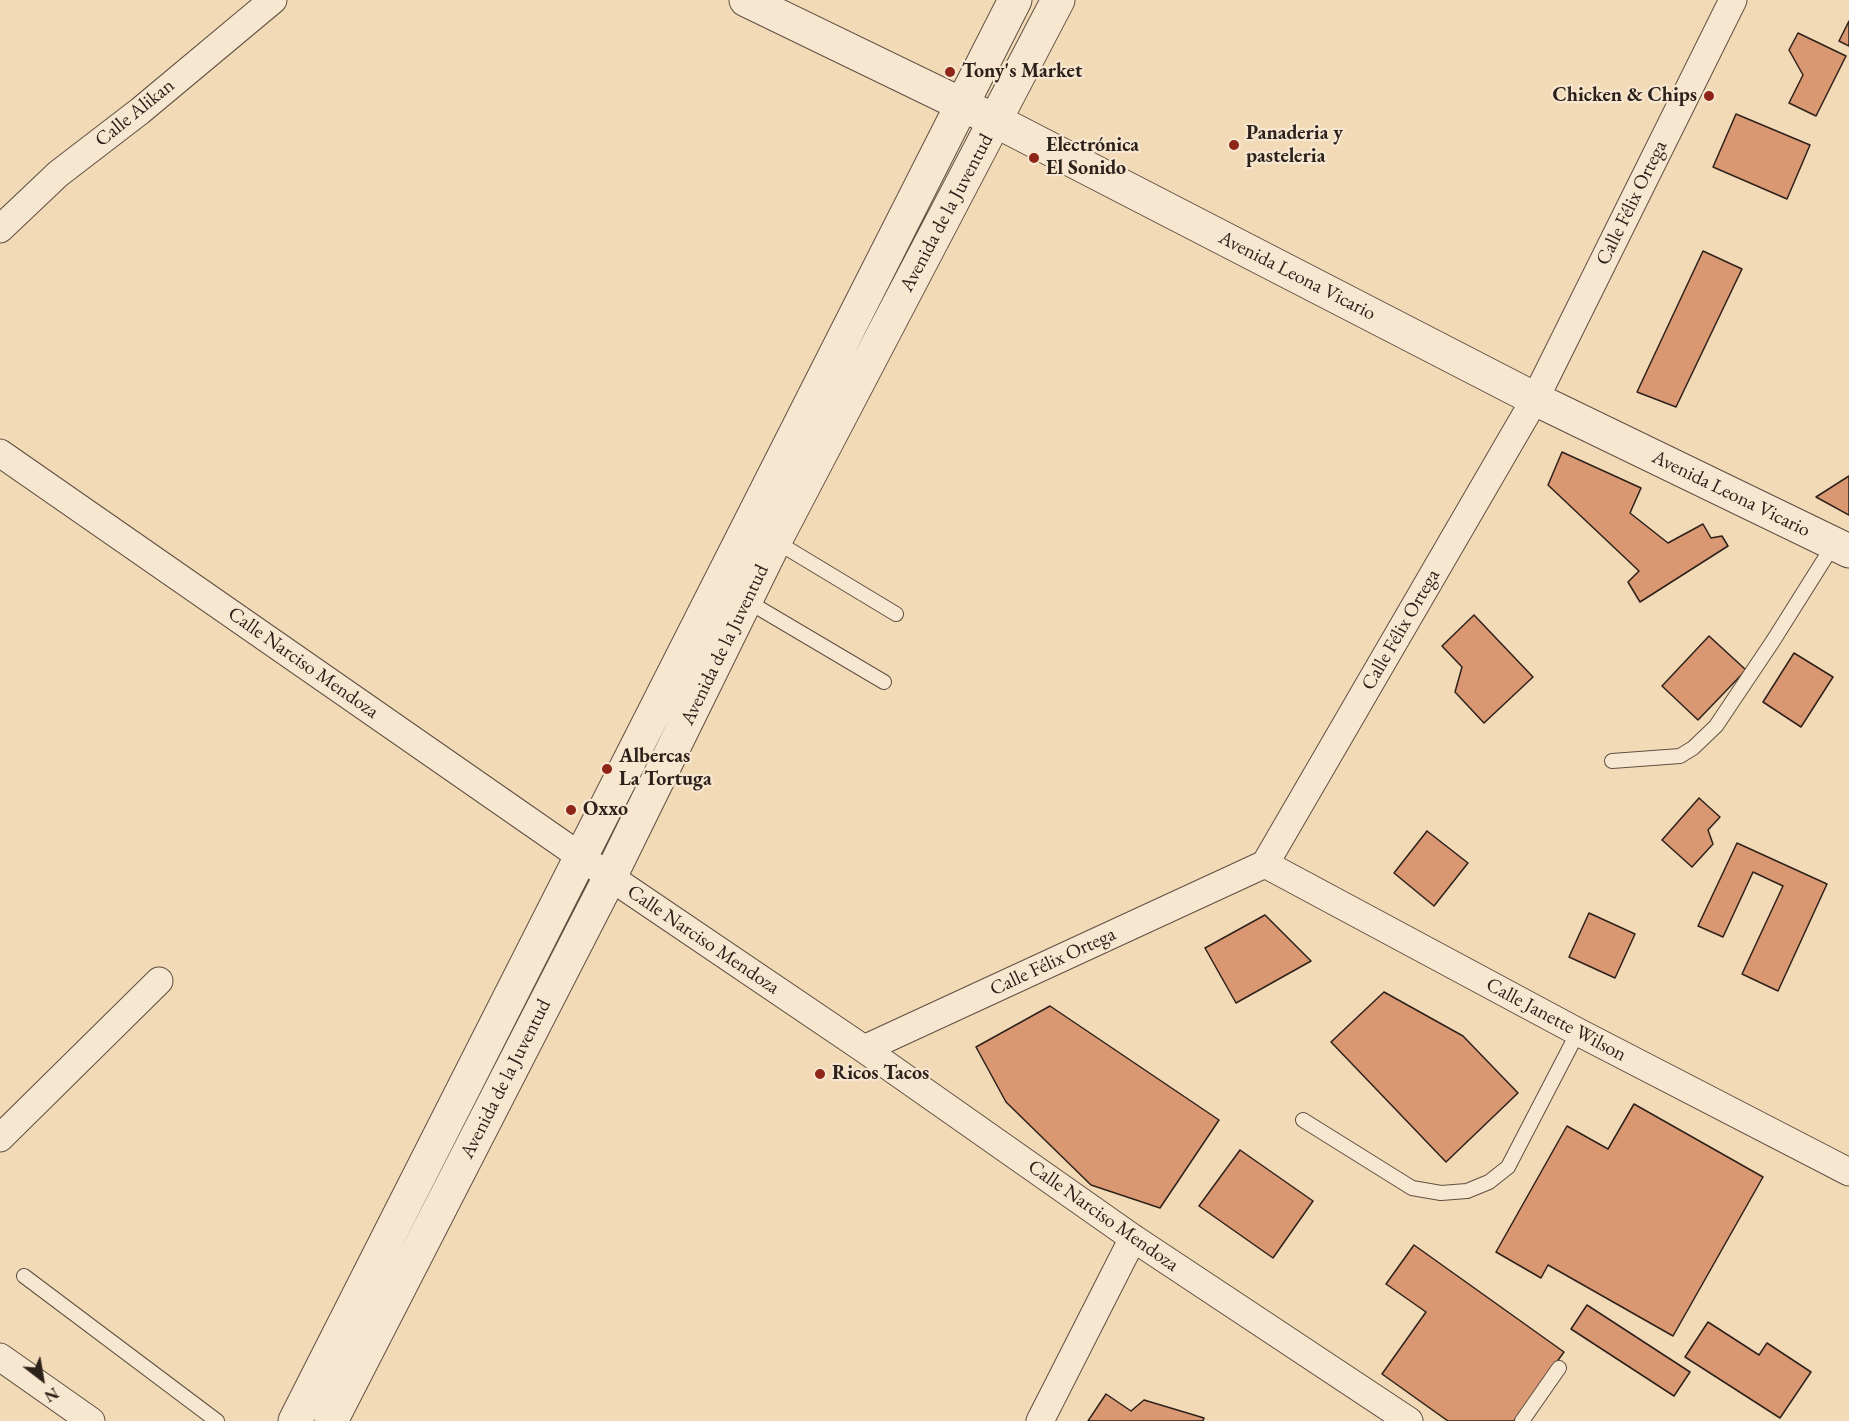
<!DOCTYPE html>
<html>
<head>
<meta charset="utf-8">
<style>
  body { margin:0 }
  #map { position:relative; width:1849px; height:1421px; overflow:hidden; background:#f3dab6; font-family:"EB Garamond",serif }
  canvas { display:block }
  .north { position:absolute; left:12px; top:1349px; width:60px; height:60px; -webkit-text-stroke:4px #f7e7d0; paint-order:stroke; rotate:149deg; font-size:16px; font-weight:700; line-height:24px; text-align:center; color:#2d211b }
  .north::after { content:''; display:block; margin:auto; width:21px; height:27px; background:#2d211b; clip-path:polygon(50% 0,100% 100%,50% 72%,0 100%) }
</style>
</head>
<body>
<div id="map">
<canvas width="1849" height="1421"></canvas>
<div class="north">N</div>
</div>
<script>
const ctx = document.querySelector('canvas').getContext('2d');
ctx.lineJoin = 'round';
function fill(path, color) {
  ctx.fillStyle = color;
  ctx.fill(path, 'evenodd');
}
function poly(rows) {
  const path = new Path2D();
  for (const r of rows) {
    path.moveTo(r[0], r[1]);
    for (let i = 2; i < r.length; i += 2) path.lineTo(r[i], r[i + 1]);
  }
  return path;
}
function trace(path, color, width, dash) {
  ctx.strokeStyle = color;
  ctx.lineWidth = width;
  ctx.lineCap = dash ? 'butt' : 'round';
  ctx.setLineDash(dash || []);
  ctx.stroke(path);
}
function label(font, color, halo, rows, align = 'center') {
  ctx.font = font + ' "EB Garamond",serif';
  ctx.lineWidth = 4.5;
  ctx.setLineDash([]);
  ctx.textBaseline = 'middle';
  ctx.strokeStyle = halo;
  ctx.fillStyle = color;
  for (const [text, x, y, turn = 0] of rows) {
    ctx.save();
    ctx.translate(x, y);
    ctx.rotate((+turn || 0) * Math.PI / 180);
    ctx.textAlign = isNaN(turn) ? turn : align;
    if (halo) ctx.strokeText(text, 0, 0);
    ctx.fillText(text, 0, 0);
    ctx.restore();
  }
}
const building = poly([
  [1849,21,1849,46,1839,41,1849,21],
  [1798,33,1846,56,1816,116,1789,103,1803,75,1789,50,1798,33],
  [1736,114,1810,145,1787,199,1713,167,1736,114],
  [1703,251,1742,269,1676,407,1637,392,1703,251],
  [1562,452,1641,488,1630,513,1668,543,1703,524,1711,538,1722,536,1728,546,1640,602,1628,582,1639,571,1548,485,1562,452],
  [1849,476,1849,515,1816,497,1849,476],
  [1474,615,1533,677,1484,723,1455,692,1462,667,1442,646,1474,615],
  [1709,636,1746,670,1698,720,1662,686,1709,636],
  [1794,653,1833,677,1801,727,1763,702,1794,653],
  [1699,798,1720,817,1708,830,1713,844,1692,867,1662,840,1699,798],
  [1427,831,1468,863,1434,906,1394,873,1427,831],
  [1737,843,1827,884,1778,991,1742,974,1783,886,1753,872,1723,937,1698,926,1737,843],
  [1589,913,1635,934,1615,978,1569,957,1589,913],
  [1265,915,1311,961,1236,1003,1205,948,1265,915],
  [1384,992,1463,1036,1518,1093,1446,1162,1331,1042,1384,992],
  [1050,1006,1219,1120,1160,1208,1091,1185,1006,1102,976,1047,1050,1006],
  [1634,1104,1763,1177,1673,1336,1548,1265,1541,1278,1496,1252,1567,1126,1608,1149,1634,1104],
  [1240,1150,1313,1201,1273,1258,1199,1206,1240,1150],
  [1414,1245,1564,1352,1514,1421,1448,1421,1382,1374,1426,1312,1386,1284,1414,1245],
  [1587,1305,1690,1372,1674,1396,1571,1329,1587,1305],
  [1708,1322,1759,1355,1767,1343,1811,1372,1780,1418,1685,1357,1708,1322],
  [1106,1394,1131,1411,1144,1400,1204,1418,1203,1421,1088,1421,1106,1394]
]);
fill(building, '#d99871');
trace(building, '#2d211b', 1.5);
const service = poly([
  [775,541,896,614],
  [747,601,884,682],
  [1612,761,1680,756,1693,748,1716,726,1773,641,1834,544],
  [1303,1120,1412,1188,1441,1193,1467,1191,1489,1182,1508,1167,1578,1032],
  [24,1276,217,1421],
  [1522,1421,1559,1368]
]);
const minor = poly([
  [0,229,58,174,140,111,273,0],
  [0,453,610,877,864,1049,1133,1238,1409,1421],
  [1265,864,1578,1032,1849,1172],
  [864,1049,1265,864,1535,399,1733,0],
  [0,1138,159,981],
  [0,1357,91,1421],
  [1040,1421,1133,1238]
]);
const tertiary = poly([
  [746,0,996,121,1535,399,1849,551],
  [295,1421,1015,0],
  [331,1421,610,877,775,541,1058,0]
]);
trace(service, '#5e4f42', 16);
trace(minor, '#5e4f42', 29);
trace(tertiary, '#5e4f42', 35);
trace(service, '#f7e7d0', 14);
trace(minor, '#f7e7d0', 27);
trace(tertiary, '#f7e7d0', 33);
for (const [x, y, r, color] of [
  [950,72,6,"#8f2418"],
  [1709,96,6,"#8f2418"],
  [1234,145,6,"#8f2418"],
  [1034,158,6,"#8f2418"],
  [607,769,6,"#8f2418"],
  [571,810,6,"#8f2418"],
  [820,1074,6,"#8f2418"]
]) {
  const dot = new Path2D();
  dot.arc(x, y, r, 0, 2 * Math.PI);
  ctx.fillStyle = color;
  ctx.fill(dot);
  trace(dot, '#f7e7d0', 2);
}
label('bold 20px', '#2d211b', '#f7e7d0', [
  ["Tony's Market",962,72],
  ["Chicken & Chips",1697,96,"right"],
  ["Panaderia y",1246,134],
  ["pasteleria",1246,157],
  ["Electrónica",1046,146],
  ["El Sonido",1046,169],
  ["Albercas",619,757],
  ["La Tortuga",619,780],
  ["Oxxo",583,810],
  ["Ricos Tacos",832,1074]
], 'left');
label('20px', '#2d211b', '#f7e7d0', [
  ["Calle Alikan",135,113,-39],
  ["Calle Félix Ortega",1632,203,-64],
  ["Avenida de la Juventud",947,213,-62],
  ["Avenida Leona Vicario",1297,276,27],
  ["Avenida Leona Vicario",1731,494,26],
  ["Calle Félix Ortega",1401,630,-60],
  ["Avenida de la Juventud",725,645,-64],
  ["Calle Narciso Mendoza",303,663,35],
  ["Calle Narciso Mendoza",703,940,34],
  ["Calle Félix Ortega",1053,962,-25],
  ["Calle Janette Wilson",1556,1020,28],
  ["Avenida de la Juventud",506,1079,-63],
  ["Calle Narciso Mendoza",1103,1216,35]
]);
</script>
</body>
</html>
